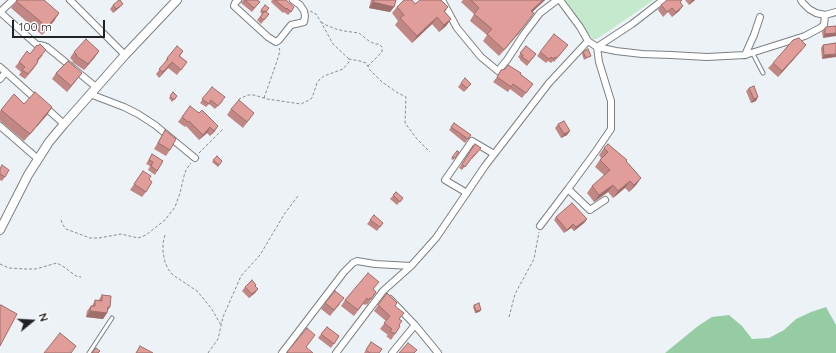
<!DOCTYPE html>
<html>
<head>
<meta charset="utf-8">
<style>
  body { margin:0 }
  #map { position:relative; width:836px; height:353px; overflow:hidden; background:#edf2f7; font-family:Quicksand,sans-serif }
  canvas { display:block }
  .north { position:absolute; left:12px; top:301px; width:40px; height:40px; -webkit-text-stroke:3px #fff; paint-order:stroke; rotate:72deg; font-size:11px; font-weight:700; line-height:16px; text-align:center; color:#202223 }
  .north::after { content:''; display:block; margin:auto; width:14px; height:18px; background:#202223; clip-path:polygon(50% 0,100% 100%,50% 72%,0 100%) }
  .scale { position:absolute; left:12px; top:20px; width:93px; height:18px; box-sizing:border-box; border:2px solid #202223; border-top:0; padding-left:5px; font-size:12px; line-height:14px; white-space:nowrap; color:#202223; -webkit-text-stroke:3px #fff; paint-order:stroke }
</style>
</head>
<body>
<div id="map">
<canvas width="836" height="353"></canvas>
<div class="north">N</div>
<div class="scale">100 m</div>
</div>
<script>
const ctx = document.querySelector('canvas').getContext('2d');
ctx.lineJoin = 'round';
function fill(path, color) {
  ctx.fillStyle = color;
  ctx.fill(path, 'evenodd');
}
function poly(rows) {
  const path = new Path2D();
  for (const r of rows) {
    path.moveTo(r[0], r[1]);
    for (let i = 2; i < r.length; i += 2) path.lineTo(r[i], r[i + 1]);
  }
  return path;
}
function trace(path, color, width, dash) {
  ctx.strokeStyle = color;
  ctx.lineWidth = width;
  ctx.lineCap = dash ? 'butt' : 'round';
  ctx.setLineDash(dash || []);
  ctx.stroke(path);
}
fill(poly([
  [565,0,654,0,597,39,593,39,589,35,576,15]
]), '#c4e9cc');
fill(poly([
  [826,307,836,325,836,353,665,353,698,326,712,317,729,315,742,326,752,339,769,338,784,330,796,319,811,312]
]), '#96cca3');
const lane = poly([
  [752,52,763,73],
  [89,353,112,318]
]);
const street = poly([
  [70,0,125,55],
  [238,0,235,3,234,6,268,37,276,42,279,40,291,25,304,22,305,16,304,11,300,5,293,0],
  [442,0,457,28,481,57,498,71,507,60,524,34,540,13,557,0],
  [560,0,580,27,588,41,597,47,616,51,642,54,671,55,707,57,745,55,805,36,820,28,824,25,825,15],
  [801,0,803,3,809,9,816,13,825,15,836,12],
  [0,12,37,45,41,45,47,47,96,87],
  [0,12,13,0],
  [745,55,754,35,760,17],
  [0,67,38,101],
  [0,79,6,72],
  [90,94,124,107,138,114,155,125,195,158],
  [45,107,64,124],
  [0,126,38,159],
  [467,193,445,180,472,141,494,154],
  [605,200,590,210,568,189,596,151,611,129,611,101,599,62,597,47,632,24,663,0],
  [540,226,568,189],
  [390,299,415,325,438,353],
  [282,353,344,272,353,263,357,261,375,264,411,266],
  [336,353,383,291,411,266,436,238,485,166,549,83,588,41],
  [392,353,415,325]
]);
const secondary = poly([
  [0,230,28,175,49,142,64,124,125,55,177,0]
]);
trace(lane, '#7b8084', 5);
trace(street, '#7b8084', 8);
trace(secondary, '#7b8084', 10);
trace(poly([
  [310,11,316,14,321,22,333,44,349,59],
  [321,22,326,25,336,29,344,31,359,33,369,41,375,44,379,44,382,47,382,52,368,66],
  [264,98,277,61,280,51,279,48],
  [236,104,239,99,248,95,254,95,267,99,301,104,309,100,312,98,317,83,320,79,324,76,343,69,349,62,349,59,360,61,366,63,370,70,382,82,398,93,406,97,405,123,417,139,430,152],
  [199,153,223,129],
  [61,220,63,225,66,229,90,238,99,238,121,234,138,238,146,235,165,220,175,207,180,193,184,176,186,170,191,163],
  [165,235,163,243,163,252,165,262,168,269,173,275,197,291,203,298,211,308,221,325],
  [0,264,9,268,25,269,36,269,53,264,57,263,64,267,76,276,81,277],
  [509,317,515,294,534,259,539,232],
  [208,353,218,339,223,317,241,276,260,255,285,213,298,196]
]), '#898c8f', 1, [3, 2]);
trace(lane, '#fff', 3);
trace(street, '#fff', 6);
trace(secondary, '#fff', 8);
fill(poly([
  [17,0,59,13,54,21,42,35,11,8],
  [243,0,257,0,260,2,252,12,241,3],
  [272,0,286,0,292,11,288,15,284,12,283,13,271,2],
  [371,0,396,0,394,7,390,12,369,8],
  [463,0,545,0,532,12,519,33,499,56,483,41,487,35,470,21,474,14,461,2],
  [685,0,695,0,689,5],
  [681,3,681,4,683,6,679,11,672,17,668,12,663,17,658,10,661,5],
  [415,4,448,7,445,12,451,19,446,26,439,32,432,24,412,43,395,25,398,21,392,13,397,7],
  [113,5,120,7,113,13,110,9],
  [265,5,266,12,269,14,261,24,257,20,262,14,260,12],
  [836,26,823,38,822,32,825,28],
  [836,43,822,59,821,48,823,45],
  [568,45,554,62,553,61,551,63,548,61,546,63,537,56,540,52],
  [526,46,536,54,527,66,520,60,520,59,518,57],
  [802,50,778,77,768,68,773,63],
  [99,51,95,57,84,70,72,62,73,61,70,58,74,52],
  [183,51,180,56,187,62,177,75,168,68,159,78,156,74,164,64,167,58],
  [583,52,591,56,589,57,584,60,582,54],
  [30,54,43,55,38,61,38,62,35,67,25,79,19,75,21,72,15,67,19,62],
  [56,73,82,73,67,92,52,79],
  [520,74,533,84,522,98,510,89,508,92,493,82,497,77],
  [461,83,468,88,464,92,458,87],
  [212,87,223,101,215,109,209,104,206,107,200,103],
  [749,88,756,101,751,103,746,91],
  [173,92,176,98,172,102,169,98],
  [14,94,24,104,52,107,47,115,24,141,0,121,0,111],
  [190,106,215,131,210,136,207,133,199,140,186,126,185,127,178,122],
  [231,109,254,113,243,128,227,115],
  [454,123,471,135,465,143,449,130],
  [558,124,567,135,561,138,555,128],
  [165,130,170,150,166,156,154,149],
  [475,144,481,148,472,159,471,159,462,170,459,168],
  [604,148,626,161,641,178,636,185,629,192,625,188,613,198,608,192,594,202,587,193,592,186,604,175,595,167,601,158,599,155],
  [457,151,459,152,453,160,451,159],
  [152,154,163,161,155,175,148,170,150,166,146,164],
  [217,156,222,161,218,167,212,162],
  [2,165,5,177,2,181,0,180,0,168],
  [143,171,149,179,146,192,142,197,130,190],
  [396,192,403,198,397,205,390,199],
  [374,215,383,223,377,231,367,224],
  [556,217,587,219,584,223,574,231,571,228,564,233,554,220],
  [255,286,258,289,255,293,249,298,242,291,245,287],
  [373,290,376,292,367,305,366,304,365,305,363,304,354,316,341,306,345,300],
  [387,293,395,306,399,319,399,328,391,340,386,336,388,335,380,329,386,321,374,311],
  [102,295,107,311,107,313,103,319,86,317,87,311,91,306,92,306,95,300,98,301],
  [325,303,340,304,330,316,321,309],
  [474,305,481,310,479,312,475,313,473,307],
  [327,327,339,336,331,348,318,338],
  [371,342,379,353,364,353]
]), '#c18784');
fill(poly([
  [543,0,545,0,526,18,531,11],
  [692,0,695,0,689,5],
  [373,2,394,7,390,12,369,8],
  [123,4,120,7,113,13,116,9],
  [683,6,679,11,672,17,676,12],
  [59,13,54,21,42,35,47,27],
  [534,13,519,33,499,56,504,50],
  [437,17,432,24,412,43,417,36],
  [451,19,446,26,439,32,444,25],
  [836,33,836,36,823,38,825,34],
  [806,45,802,50,778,77,782,71],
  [99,51,95,57,84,70,88,64],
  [836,54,836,57,822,59,824,55],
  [172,62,168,68,159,78,163,72],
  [82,73,78,78,67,92,71,86],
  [758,97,756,101,751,103,754,99],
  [52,107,47,115,24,141,30,134],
  [218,126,215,131,210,136],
  [210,127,207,133,199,140,203,135],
  [570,131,567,135,561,138,564,134],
  [641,178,636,185,629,192,634,185],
  [630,181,625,188,613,198,618,191],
  [613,185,608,192,594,202,599,195],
  [587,219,584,223,574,231,576,227],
  [573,224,571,228,564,233],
  [258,289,255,293,249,298,252,294],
  [108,307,110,307,106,313,107,313,103,319,86,317,90,311],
  [481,310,479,312,475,313,476,311]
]), '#9d6e6b');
const building = poly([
  [17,0,44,0,59,13,47,27,16,1,17,0],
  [119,0,120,0,123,4,116,9,113,5,119,0],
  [245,0,257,0,260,2,254,8,245,0],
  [275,0,286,0,294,7,291,12,287,8,286,9,275,0],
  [374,0,396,0,394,7,373,2,374,0],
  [404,0,412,0,415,4,420,0,441,0,448,7,444,11,451,19,444,25,437,17,417,36,400,18,404,15,397,7,404,0],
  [471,0,543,0,531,11,534,13,524,26,504,50,487,34,492,29,474,14,479,8,471,0],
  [667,0,682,0,680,2,683,6,676,12,672,8,667,12,661,5,667,0],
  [265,5,269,8,266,12,265,11,264,12,261,10,265,5],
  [265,11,269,14,264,20,260,17,265,11],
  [836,26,836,33,825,34,825,28,826,27,836,26],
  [554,34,568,45,557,58,555,57,554,59,551,57,549,59,540,52,554,34],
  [799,38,806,45,782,71,773,63,793,40,799,38],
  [86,39,99,51,88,64,76,56,77,55,74,52,86,39],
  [836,43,836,54,824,55,823,45,836,43],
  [40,44,46,50,37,60,38,62,28,74,22,70,25,67,19,62,27,51,30,54,37,45,38,46,40,44],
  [177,46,183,51,179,56,187,62,181,70,172,62,163,72,159,69,168,59,167,58,177,46],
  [526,46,536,54,529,62,522,57,523,55,520,53,526,46],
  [588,49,591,56,586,58,583,52,588,49],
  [68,61,82,73,71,86,56,73,68,61],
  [508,65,521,73,520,74,533,84,526,93,513,84,511,87,497,77,501,70,505,69,508,65],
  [465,78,471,84,467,88,461,83,465,78],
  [754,86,758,97,754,99,749,88,754,86],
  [212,87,225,97,218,106,211,100,209,104,202,99,212,87],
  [35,92,52,107,30,134,1,110,14,94,24,104,35,92],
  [173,92,177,96,174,100,170,96,173,92],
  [239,100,254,113,247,122,231,109,239,100],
  [190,106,199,113,202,110,218,126,214,131,210,127,203,135,189,121,188,122,182,117,190,106],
  [564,121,570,131,564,134,558,124,564,121],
  [454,123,471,135,468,139,451,127,454,123],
  [165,130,176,139,170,150,158,143,165,130],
  [475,144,481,148,475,155,474,155,465,167,462,164,475,144],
  [608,144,627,160,626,161,641,178,634,185,630,181,618,191,613,185,599,195,592,186,610,170,600,160,608,152,604,148,608,144],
  [457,151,459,152,455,158,452,157,457,151],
  [152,154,163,161,157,171,151,166,153,162,149,160,152,154],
  [217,156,222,161,219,165,213,160,217,156],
  [2,165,9,170,5,177,0,174,0,169,2,165],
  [143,171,151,176,149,179,152,182,146,192,134,184,143,171],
  [396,192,403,198,400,202,393,195,396,192],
  [572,203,587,219,576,227,573,224,567,230,556,217,572,203],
  [374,215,383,223,380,227,370,220,374,215],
  [368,273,379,282,373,289,376,292,371,299,370,298,369,300,367,298,358,310,345,300,368,273],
  [252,280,256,285,255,286,258,289,252,294,245,287,252,280],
  [335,291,344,298,334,310,325,303,335,291],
  [387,293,397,303,395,306,404,313,399,319,402,321,399,325,400,326,399,328,395,334,390,331,392,329,384,323,390,316,378,305,387,293],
  [102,295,111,296,110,307,108,307,107,313,90,311,91,306,95,306,95,300,102,301,102,295],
  [479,303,481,310,476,311,474,305,479,303],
  [1,305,17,314,0,346,0,306,1,305],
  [327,327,339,336,334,344,321,334,327,327],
  [307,328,315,335,306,347,313,353,288,353,287,352,307,328],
  [60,333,76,346,71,353,44,353,60,333],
  [371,342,382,349,379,353,370,353,366,350,371,342],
  [408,343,417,350,414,353,399,353,408,343],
  [140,346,153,353,136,353,140,346],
  [96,348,100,351,98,353,92,353,96,348]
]);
fill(building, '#e09d99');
trace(building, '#9d6e6b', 1);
</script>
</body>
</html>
